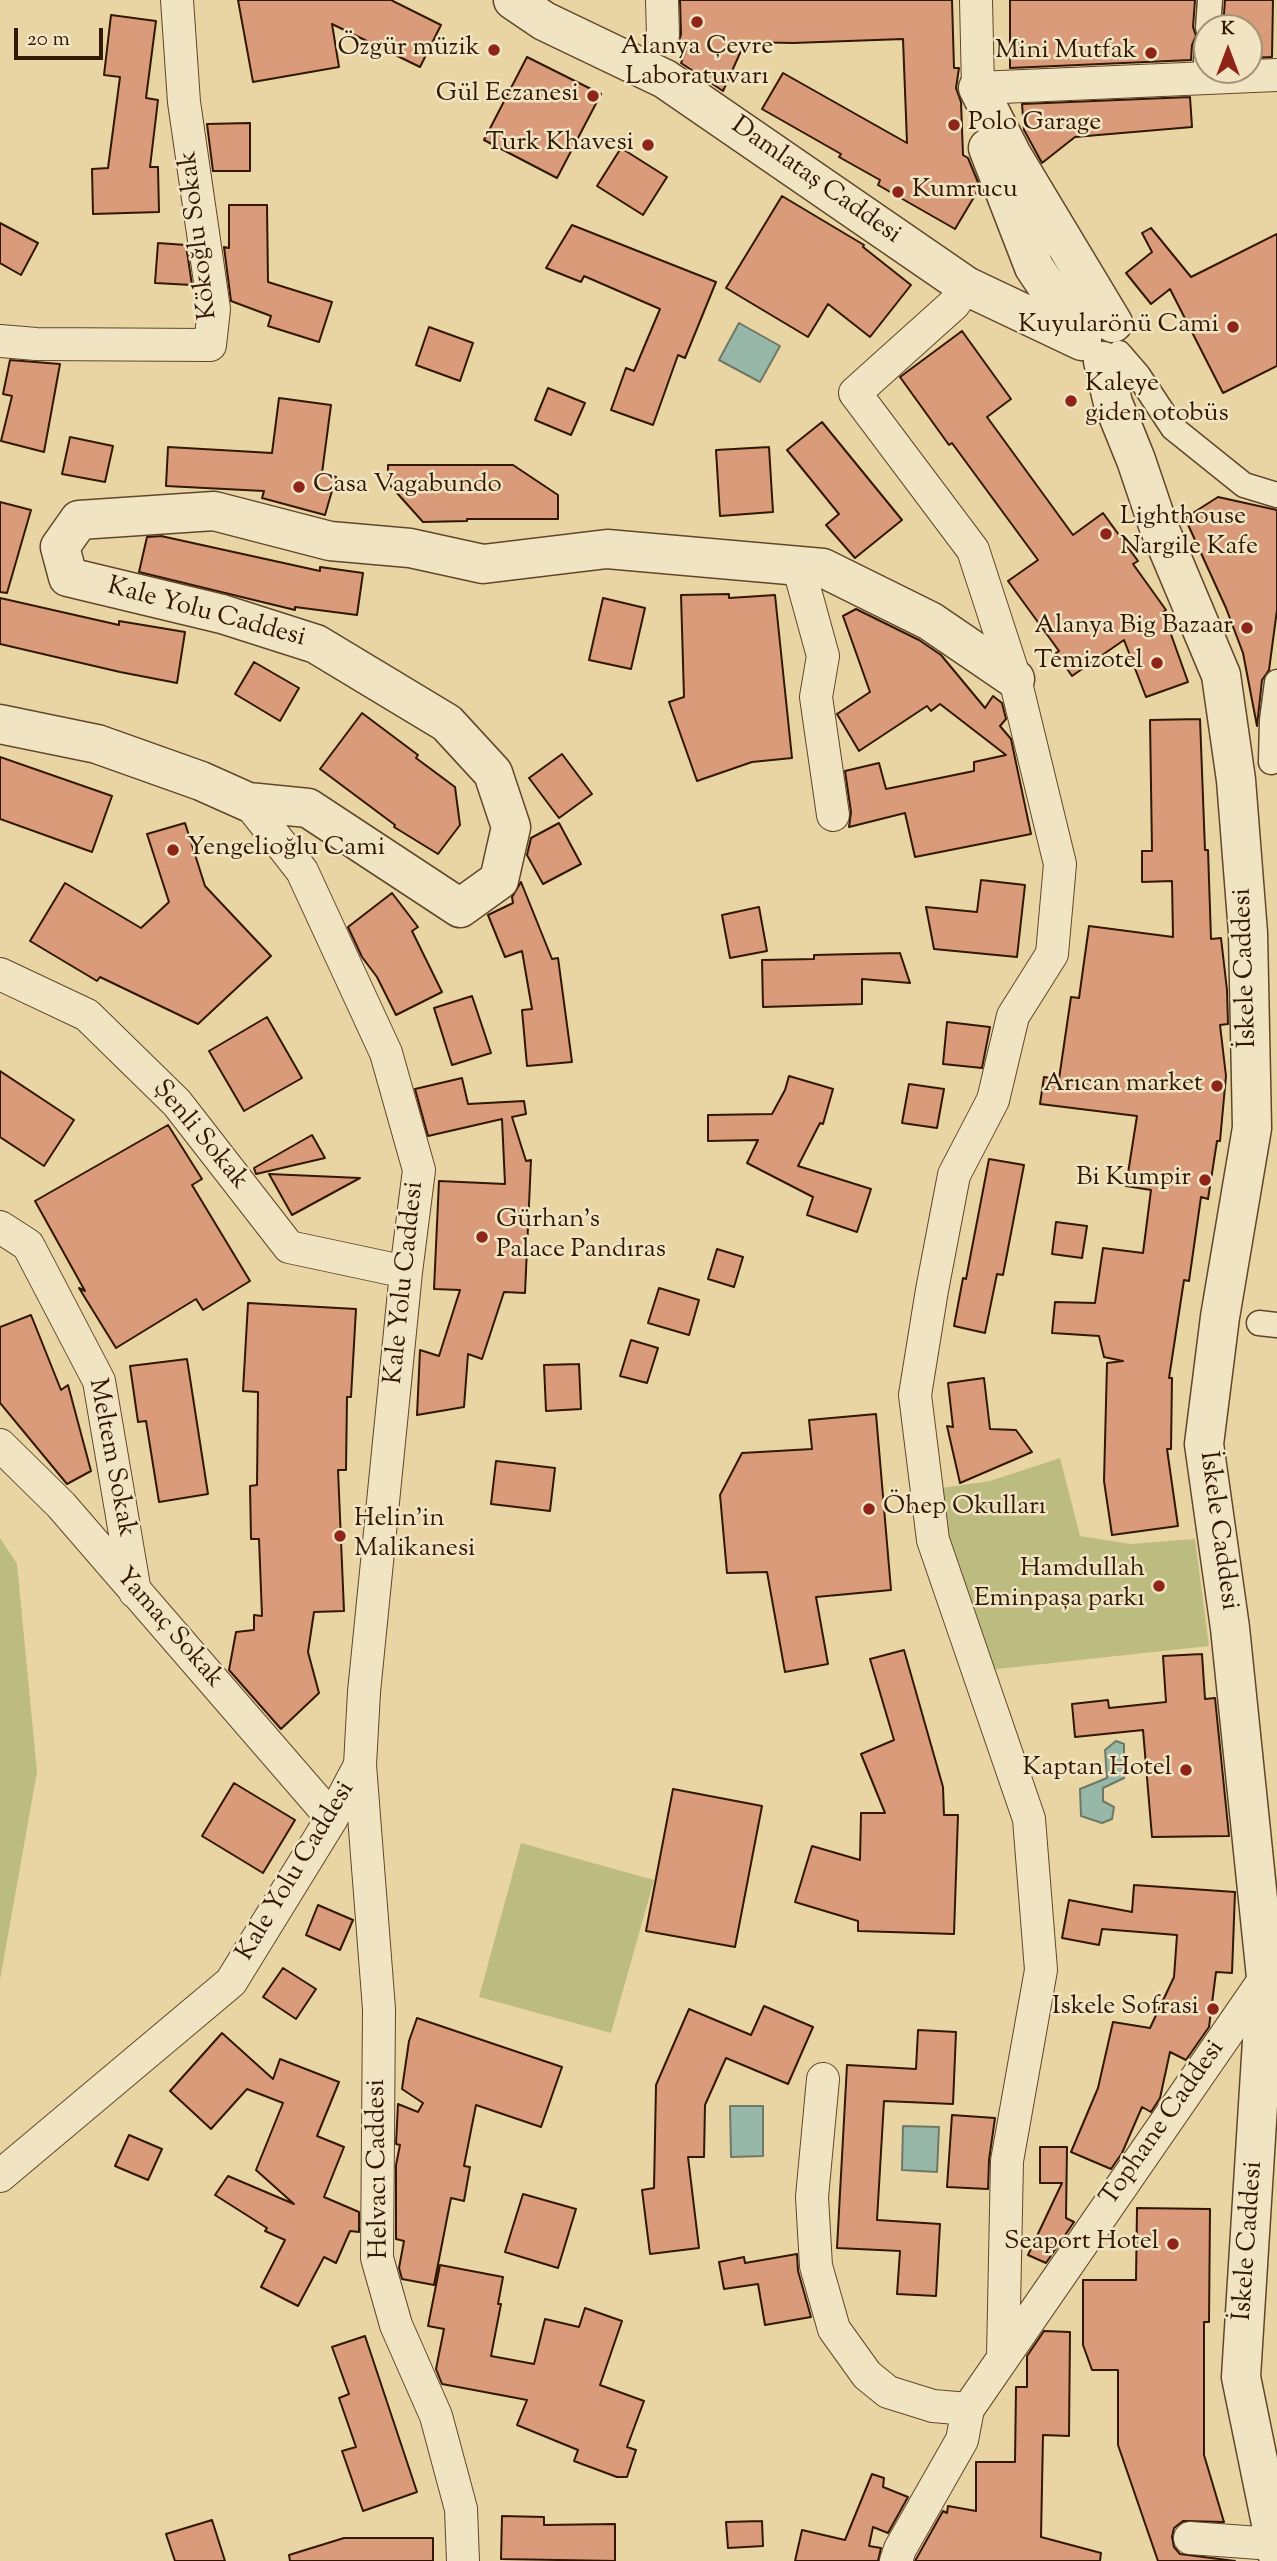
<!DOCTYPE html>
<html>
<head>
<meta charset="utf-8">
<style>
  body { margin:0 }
  #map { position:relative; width:1277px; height:2561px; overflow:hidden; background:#e9d5a3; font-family:"Sorts Mill Goudy",serif }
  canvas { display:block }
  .north { position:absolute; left:1193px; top:14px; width:70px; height:70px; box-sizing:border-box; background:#f1e4c3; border:2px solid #a59276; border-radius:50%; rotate:0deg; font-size:19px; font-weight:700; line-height:28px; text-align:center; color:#321703 }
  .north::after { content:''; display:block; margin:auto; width:24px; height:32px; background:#8f2418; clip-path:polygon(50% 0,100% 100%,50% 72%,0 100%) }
  .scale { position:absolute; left:14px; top:28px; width:89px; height:32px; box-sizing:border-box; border:4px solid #321703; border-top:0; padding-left:9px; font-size:21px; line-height:24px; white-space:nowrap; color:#321703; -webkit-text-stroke:5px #f1e4c3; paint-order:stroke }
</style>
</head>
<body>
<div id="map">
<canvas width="1277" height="2561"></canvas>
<div class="north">K</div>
<div class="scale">20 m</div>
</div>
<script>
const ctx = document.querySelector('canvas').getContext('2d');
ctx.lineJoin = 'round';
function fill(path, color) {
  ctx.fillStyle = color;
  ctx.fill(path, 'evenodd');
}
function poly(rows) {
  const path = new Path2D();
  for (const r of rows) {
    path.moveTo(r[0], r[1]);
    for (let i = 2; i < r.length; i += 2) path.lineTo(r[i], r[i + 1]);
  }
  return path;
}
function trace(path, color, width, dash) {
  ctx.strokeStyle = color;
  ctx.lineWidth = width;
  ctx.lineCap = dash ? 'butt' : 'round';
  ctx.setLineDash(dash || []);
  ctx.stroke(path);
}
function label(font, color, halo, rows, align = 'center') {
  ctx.font = font + ' "Sorts Mill Goudy",serif';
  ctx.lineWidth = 5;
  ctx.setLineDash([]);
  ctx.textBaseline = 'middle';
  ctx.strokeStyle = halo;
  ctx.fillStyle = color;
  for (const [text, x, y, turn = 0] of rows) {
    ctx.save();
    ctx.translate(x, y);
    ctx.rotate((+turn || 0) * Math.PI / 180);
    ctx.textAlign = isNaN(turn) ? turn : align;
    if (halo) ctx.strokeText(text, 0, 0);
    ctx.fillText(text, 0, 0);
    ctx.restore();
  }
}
fill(poly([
  [1060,1458,1080,1536,1130,1544,1195,1539,1209,1646,988,1670,935,1489,990,1481],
  [0,1538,17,1564,37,1772,0,1980],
  [521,1843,654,1880,611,2033,479,1997]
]), '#bcbc81');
const water = poly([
  [739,323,780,346,760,382,719,360,739,323],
  [1116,1741,1124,1744,1124,1778,1103,1788,1103,1801,1114,1807,1112,1819,1102,1823,1081,1816,1080,1789,1107,1778,1105,1750,1116,1741],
  [730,2106,763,2106,763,2156,731,2157,730,2106],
  [903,2126,939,2127,937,2172,902,2170,903,2126]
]);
fill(water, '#97b8a9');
trace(water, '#6f7867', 2);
const building = poly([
  [238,0,391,0,441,25,420,67,332,24,339,67,253,82,238,0],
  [680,0,952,0,954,68,959,68,956,88,961,102,963,155,968,158,980,187,955,229,878,185,880,180,839,157,841,154,762,109,783,73,907,143,903,39,793,43,745,42,723,91,681,63,688,45,678,45,681,34,680,0],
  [1010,0,1195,0,1193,27,1196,36,1192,45,1191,60,1010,68,1010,0],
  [1225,0,1273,0,1272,57,1249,58,1249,28,1223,28,1225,0],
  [111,15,156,21,146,98,158,100,150,167,158,167,159,212,93,214,92,169,108,168,120,77,104,75,111,15],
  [527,57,601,94,557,178,484,140,527,57],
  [1190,97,1192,127,1075,137,1042,163,1024,130,1022,104,1190,97],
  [250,123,250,171,213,171,207,124,250,123],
  [621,148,667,177,643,215,597,186,621,148],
  [782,196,864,245,863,247,911,285,870,337,828,304,808,337,726,288,782,196],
  [229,205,267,205,268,282,332,302,319,342,268,326,271,316,231,301,224,247,229,248,229,205],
  [0,223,38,243,21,275,0,263,0,223],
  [572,225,716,282,685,358,678,355,653,425,611,410,626,368,634,371,660,309,584,276,581,282,546,268,572,225],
  [1151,228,1191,277,1277,234,1277,366,1223,393,1170,289,1151,304,1126,273,1152,252,1142,233,1151,228],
  [158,243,186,245,192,285,155,283,158,243],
  [429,327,473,343,460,381,416,365,429,327],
  [962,331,1011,399,987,417,1073,535,1103,513,1138,561,1133,564,1166,610,1163,612,1188,682,1146,697,1124,640,1072,676,1056,653,1059,651,1008,581,1038,560,952,443,949,445,900,377,962,331],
  [10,360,60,364,44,452,1,441,12,396,3,394,10,360],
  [548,388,585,403,571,435,535,420,548,388],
  [279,398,331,405,322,473,336,477,325,515,262,498,264,491,166,486,168,447,272,453,279,398],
  [822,422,902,520,855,558,826,525,839,514,787,450,822,422],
  [70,437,113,446,105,482,62,474,70,437],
  [769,447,773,512,720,516,716,450,769,447],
  [388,465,513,465,558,495,558,519,467,519,467,521,423,522,388,483,388,465],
  [1218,497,1277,510,1277,610,1269,670,1262,680,1257,726,1243,653,1226,608,1185,518,1218,497],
  [0,502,31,510,7,593,0,592,0,502],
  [161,536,320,571,320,567,363,573,357,615,295,607,295,610,139,572,147,537,161,536],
  [729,594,729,598,775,595,792,758,752,762,697,781,669,702,684,697,681,595,729,594],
  [0,598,119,625,119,621,185,632,177,683,120,672,0,644,0,598],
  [603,598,645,608,631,669,589,660,603,598],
  [856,609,919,640,941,655,985,708,993,696,1002,703,1006,719,1000,726,1011,739,1031,834,915,857,905,813,849,827,851,812,845,771,879,763,886,789,974,771,974,762,1006,755,940,704,931,711,927,706,859,751,837,714,870,692,843,616,856,609],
  [254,662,299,688,280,721,235,694,254,662],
  [362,713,418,755,416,758,455,787,460,825,438,854,394,827,395,825,320,769,362,713],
  [1200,719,1205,850,1208,850,1211,939,1221,938,1227,990,1228,1024,1220,1025,1226,1076,1220,1141,1217,1141,1208,1199,1201,1197,1189,1281,1184,1280,1169,1378,1172,1378,1171,1449,1167,1449,1178,1526,1112,1535,1104,1481,1107,1363,1123,1361,1104,1357,1099,1336,1052,1333,1055,1302,1095,1303,1103,1248,1143,1253,1151,1190,1126,1186,1137,1116,1040,1104,1044,1077,1059,1079,1071,997,1079,998,1089,926,1173,937,1172,881,1142,882,1142,851,1152,851,1150,720,1200,719],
  [562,754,592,794,559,818,529,778,562,754],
  [0,757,112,796,92,852,0,819,0,757],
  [185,823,205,886,271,956,198,1024,100,977,97,981,30,941,65,883,141,928,169,902,147,834,185,823],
  [559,823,581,864,543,884,527,855,531,838,559,823],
  [981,880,1025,885,1017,957,934,949,926,907,977,912,981,880],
  [521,882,552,959,558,958,572,1062,527,1066,522,1010,532,1009,522,951,505,957,488,915,513,903,512,897,521,882],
  [392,893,418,927,412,931,442,992,396,1015,377,977,362,957,348,927,392,893],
  [759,907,767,951,730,958,722,915,759,907],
  [900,953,910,983,862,979,862,1004,763,1007,762,960,814,959,814,955,900,953],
  [472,996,491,1053,452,1065,434,1008,472,996],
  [267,1017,302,1078,244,1111,209,1051,267,1017],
  [947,1022,990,1027,982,1068,943,1064,947,1022],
  [0,1071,74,1120,44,1166,0,1137,0,1071],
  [789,1076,833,1089,823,1124,820,1123,798,1166,871,1189,857,1232,807,1215,813,1197,747,1163,758,1140,708,1141,708,1115,772,1114,785,1090,789,1076],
  [462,1078,468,1104,524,1101,526,1114,512,1117,526,1161,531,1160,525,1293,504,1292,482,1359,468,1354,464,1407,417,1415,420,1350,439,1356,460,1290,434,1289,439,1181,505,1184,502,1119,428,1136,415,1089,462,1078],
  [909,1084,944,1089,937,1128,902,1123,909,1084],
  [168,1125,202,1179,192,1185,250,1281,203,1310,196,1299,116,1348,79,1288,85,1291,35,1201,168,1125],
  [312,1135,325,1158,256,1174,254,1168,312,1135],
  [989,1159,1024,1165,1003,1275,997,1274,985,1333,954,1326,963,1278,966,1279,989,1159],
  [269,1174,360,1178,292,1215,269,1174],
  [1056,1222,1087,1226,1082,1258,1052,1254,1056,1222],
  [717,1249,743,1257,734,1287,708,1279,717,1249],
  [659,1288,699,1300,689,1335,648,1323,659,1288],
  [248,1303,356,1309,351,1397,347,1397,346,1470,338,1470,344,1611,314,1612,308,1652,319,1693,281,1729,229,1670,236,1632,254,1630,254,1615,262,1616,259,1539,251,1539,250,1486,257,1485,258,1392,243,1391,248,1303],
  [31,1315,61,1390,68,1385,91,1471,67,1484,0,1403,0,1327,31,1315],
  [631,1340,658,1348,647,1383,620,1376,631,1340],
  [187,1359,208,1494,159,1502,146,1421,138,1422,130,1366,187,1359],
  [579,1364,581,1409,546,1411,544,1365,579,1364],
  [984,1378,990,1429,1016,1430,1032,1452,960,1483,947,1426,953,1427,948,1383,984,1378],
  [876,1414,891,1590,816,1597,828,1664,785,1672,767,1572,727,1573,720,1495,742,1453,812,1449,809,1420,876,1414],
  [496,1461,555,1468,550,1511,491,1504,496,1461],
  [904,1650,943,1787,944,1815,958,1815,954,1934,858,1931,858,1921,795,1902,812,1846,860,1860,861,1813,885,1813,861,1754,894,1740,870,1659,904,1650],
  [1202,1654,1205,1699,1215,1698,1229,1836,1152,1837,1143,1730,1075,1737,1072,1704,1108,1700,1109,1708,1166,1702,1163,1656,1202,1654],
  [234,1783,295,1820,263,1873,202,1836,234,1783],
  [673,1789,762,1806,735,1947,646,1931,673,1789],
  [1134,1885,1235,1892,1232,1973,1216,1972,1209,2027,1186,2060,1170,2052,1160,2098,1151,2112,1142,2107,1122,2153,1111,2169,1071,2152,1098,2088,1113,2022,1150,2028,1174,1977,1177,1935,1102,1929,1099,1945,1062,1938,1069,1900,1132,1912,1134,1885],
  [318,1905,353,1920,340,1950,306,1935,318,1905],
  [283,1968,316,1989,296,2019,263,1997,283,1968],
  [764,2006,813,2027,788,2084,726,2058,705,2105,704,2157,688,2157,699,2248,650,2254,642,2190,654,2188,656,2085,689,2009,751,2035,764,2006],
  [417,2018,562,2067,541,2127,476,2105,464,2166,470,2167,464,2201,451,2198,434,2285,402,2279,399,2268,404,2241,396,2239,396,2165,400,2145,396,2144,398,2104,418,2112,423,2103,402,2089,409,2041,417,2018],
  [918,2030,956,2032,953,2104,884,2101,877,2220,940,2224,936,2296,897,2294,900,2251,837,2248,847,2065,916,2069,918,2030],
  [222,2033,273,2079,280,2059,339,2082,317,2136,344,2147,324,2197,359,2212,359,2232,350,2231,336,2263,324,2257,298,2306,261,2287,285,2240,265,2231,267,2228,215,2195,228,2176,294,2204,256,2170,283,2103,247,2089,211,2129,170,2091,222,2033],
  [952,2115,995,2118,989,2160,988,2189,947,2187,952,2115],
  [129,2135,162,2149,148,2180,115,2166,129,2135],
  [1040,2147,1067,2147,1066,2218,1074,2222,1046,2263,1028,2255,1062,2183,1040,2183,1040,2147],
  [523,2194,576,2209,558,2268,505,2252,523,2194],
  [1137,2208,1210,2209,1209,2322,1204,2322,1204,2455,1224,2522,1183,2521,1174,2528,1172,2537,1174,2547,1180,2554,1235,2561,1158,2561,1118,2445,1118,2370,1092,2370,1083,2345,1083,2280,1136,2280,1137,2208],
  [797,2254,798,2271,811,2317,765,2325,758,2284,724,2289,719,2262,744,2257,745,2263,797,2254],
  [440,2265,503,2277,498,2304,501,2304,491,2356,534,2364,545,2319,579,2327,585,2308,622,2321,600,2385,644,2401,627,2447,636,2450,627,2477,617,2477,574,2461,578,2450,517,2425,527,2400,442,2384,436,2369,444,2329,428,2326,440,2265],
  [1044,2331,1070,2332,1069,2436,1043,2435,1041,2537,1101,2553,1100,2561,915,2561,943,2511,947,2513,948,2506,976,2511,976,2462,1015,2462,1016,2387,1027,2387,1027,2356,1044,2331],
  [365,2336,417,2492,363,2511,342,2451,356,2447,339,2398,349,2394,332,2347,365,2336],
  [872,2474,884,2478,883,2487,908,2497,888,2533,873,2527,869,2546,881,2548,878,2561,795,2561,802,2530,845,2540,872,2474],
  [502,2516,544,2517,544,2525,615,2524,615,2561,501,2559,502,2516],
  [212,2520,225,2561,175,2561,166,2534,212,2520],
  [762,2521,763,2546,728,2548,726,2522,762,2521],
  [344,2538,433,2538,433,2561,290,2561,289,2555,344,2538]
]);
fill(building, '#d99b7a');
trace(building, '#321703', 2);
const pedestrian = poly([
  [1208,28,1210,0],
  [1205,77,1207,46],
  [1119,353,1138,375,1173,428,1244,485,1277,495],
  [1271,762,1272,720,1277,682],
  [1259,1323,1277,1325]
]);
const minor = poly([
  [662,0,663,35],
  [976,0,978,88,1277,75],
  [966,286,954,304,855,393,973,550,1015,679,1060,864,1052,954,1013,1016,993,1100,954,1175,932,1290,915,1395,933,1540,1029,1819,1041,1970,1007,2161,1003,2356],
  [0,341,36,344,210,345,214,309,184,102,177,0],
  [798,565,823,656,816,697,833,815],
  [0,974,87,1015,177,1103,289,1247,406,1272],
  [0,1227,28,1245,99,1381,135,1592],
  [0,1445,61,1505,332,1818],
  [360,1765,379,2009,377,2258,396,2325,436,2416,461,2509,463,2561],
  [823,2079,812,2197,816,2266,834,2329,867,2375,888,2392,933,2406,968,2409],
  [0,2176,231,1982,332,1818,360,1765,364,1692,406,1272,419,1170,386,1053,302,871,248,802],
  [1190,2538,1273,2544],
  [896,2561,900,2549,962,2440,968,2409,1266,1977]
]);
const tertiary = poly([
  [513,0,544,21,665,79,966,286,1082,341],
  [978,88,1012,155,1113,323],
  [988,148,1034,267,1056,300,1087,326],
  [1103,361,1113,403,1136,460,1158,525,1221,675,1236,780,1248,933,1252,1128,1220,1317,1204,1444,1230,1628,1266,1977,1241,2377,1277,2553],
  [0,724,97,744,201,781,248,802,308,808,460,908,499,880,511,827,493,773,447,723,316,644,222,614,68,577,60,547,79,520,214,511,330,541,410,548,483,564,607,549,823,568,930,621,1015,679]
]);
trace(pedestrian, '#60462b', 27);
trace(minor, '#60462b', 34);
trace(tertiary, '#60462b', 41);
trace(pedestrian, '#f1e4c3', 24);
trace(minor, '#f1e4c3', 32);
trace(tertiary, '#f1e4c3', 38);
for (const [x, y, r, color] of [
  [697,22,7,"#8f2418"],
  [494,50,7,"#8f2418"],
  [1151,53,7,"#8f2418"],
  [593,96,7,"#8f2418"],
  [954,125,7,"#8f2418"],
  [648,145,7,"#8f2418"],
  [898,192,7,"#8f2418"],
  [1233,327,7,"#8f2418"],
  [1071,401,7,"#8f2418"],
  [299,487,7,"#8f2418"],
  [1106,534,7,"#8f2418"],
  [1247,628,7,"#8f2418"],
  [1157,663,7,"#8f2418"],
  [173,850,7,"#8f2418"],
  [1217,1086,7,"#8f2418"],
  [1205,1180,7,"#8f2418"],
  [482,1237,7,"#8f2418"],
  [869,1509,7,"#8f2418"],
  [340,1536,7,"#8f2418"],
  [1159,1586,7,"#8f2418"],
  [1186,1770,7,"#8f2418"],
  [1213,2009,7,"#8f2418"],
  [1173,2244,7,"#8f2418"]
]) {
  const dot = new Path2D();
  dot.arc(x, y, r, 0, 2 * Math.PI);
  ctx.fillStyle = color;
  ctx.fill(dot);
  trace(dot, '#f1e4c3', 2.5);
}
label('26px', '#321703', '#f1e4c3', [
  ["Alanya Çevre",697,49,"center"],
  ["Laboratuvarı",697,79,"center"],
  ["Özgür müzik",480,50],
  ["Mini Mutfak",1137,53],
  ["Gül Eczanesi",579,96],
  ["Polo Garage",968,125,"left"],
  ["Turk Khavesi",634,145],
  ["Kumrucu",912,192,"left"],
  ["Kuyularönü Cami",1219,327],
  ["Kaleye",1085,386,"left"],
  ["giden otobüs",1085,416,"left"],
  ["Casa Vagabundo",313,487,"left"],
  ["Lighthouse",1120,519,"left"],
  ["Nargile Kafe",1120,549,"left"],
  ["Alanya Big Bazaar",1233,628],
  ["Temizotel",1143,663],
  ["Yengelioğlu Cami",187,850,"left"],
  ["Arıcan market",1203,1086],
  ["Bi Kumpir",1191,1180],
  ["Gürhan's",496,1222,"left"],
  ["Palace Pandıras",496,1252,"left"],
  ["Öhep Okulları",883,1509,"left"],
  ["Helin'in",354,1521,"left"],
  ["Malikanesi",354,1551,"left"],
  ["Hamdullah",1145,1571],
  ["Eminpaşa parkı",1145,1601],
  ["Kaptan Hotel",1172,1770],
  ["Iskele Sofrasi",1199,2009],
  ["Seaport Hotel",1159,2244]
], 'right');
label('26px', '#321703', '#f1e4c3', [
  ["Damlataş Caddesi",815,182,35],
  ["Kökoğlu Sokak",200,235,-97],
  ["Kale Yolu Caddesi",206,614,15],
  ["İskele Caddesi",1247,968,-92],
  ["Şenli Sokak",199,1136,50],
  ["Kale Yolu Caddesi",406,1283,-84],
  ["Meltem Sokak",110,1458,79],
  ["İskele Caddesi",1217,1531,82],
  ["Yamaç Sokak",168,1629,49],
  ["Kale Yolu Caddesi",297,1872,-59],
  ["Tophane Caddesi",1164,2124,-55],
  ["Helvacı Caddesi",380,2169,-91],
  ["İskele Caddesi",1250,2241,-86]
]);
</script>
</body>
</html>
